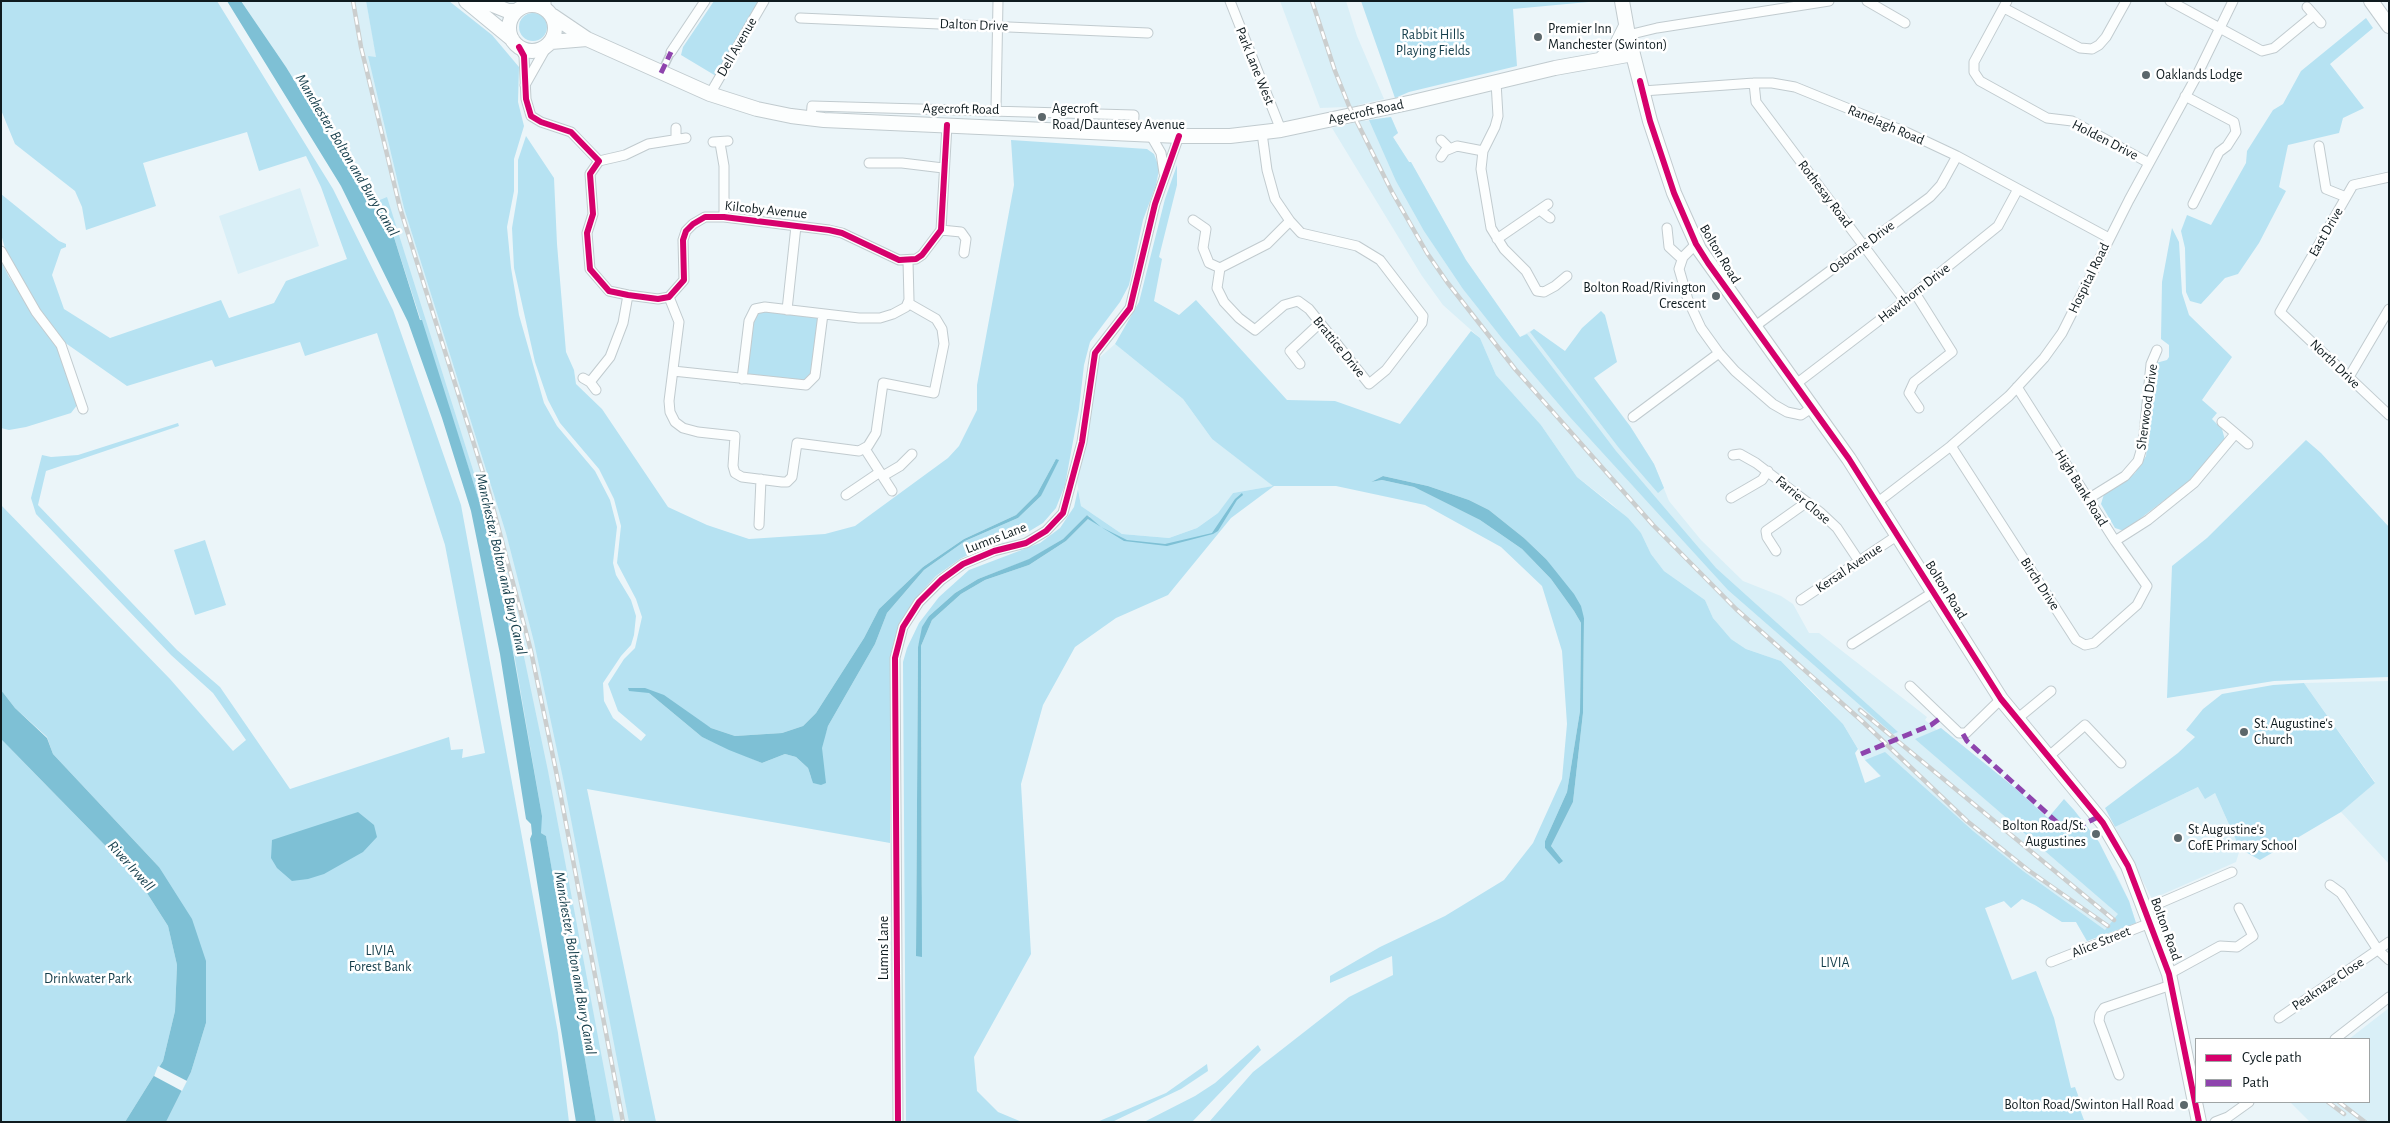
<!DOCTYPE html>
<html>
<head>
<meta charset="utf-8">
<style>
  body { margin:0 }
  #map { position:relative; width:2390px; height:1123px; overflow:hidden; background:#ebf5f9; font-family:"Alegreya Sans",sans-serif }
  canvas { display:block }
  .frame { position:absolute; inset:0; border:2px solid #0f1b1f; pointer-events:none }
  .legend { position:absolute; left:2195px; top:1038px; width:175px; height:65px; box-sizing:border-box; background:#fff; border:1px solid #9fa4a5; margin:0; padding:6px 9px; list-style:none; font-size:15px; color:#0f1b1f }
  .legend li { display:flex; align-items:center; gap:10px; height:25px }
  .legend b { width:25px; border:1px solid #9fa4a5 }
</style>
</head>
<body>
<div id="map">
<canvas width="2390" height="1123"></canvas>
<div class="frame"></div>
<ul class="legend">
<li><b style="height:6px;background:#d6006c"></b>Cycle path</li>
<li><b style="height:6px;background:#8e44ad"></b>Path</li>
</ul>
</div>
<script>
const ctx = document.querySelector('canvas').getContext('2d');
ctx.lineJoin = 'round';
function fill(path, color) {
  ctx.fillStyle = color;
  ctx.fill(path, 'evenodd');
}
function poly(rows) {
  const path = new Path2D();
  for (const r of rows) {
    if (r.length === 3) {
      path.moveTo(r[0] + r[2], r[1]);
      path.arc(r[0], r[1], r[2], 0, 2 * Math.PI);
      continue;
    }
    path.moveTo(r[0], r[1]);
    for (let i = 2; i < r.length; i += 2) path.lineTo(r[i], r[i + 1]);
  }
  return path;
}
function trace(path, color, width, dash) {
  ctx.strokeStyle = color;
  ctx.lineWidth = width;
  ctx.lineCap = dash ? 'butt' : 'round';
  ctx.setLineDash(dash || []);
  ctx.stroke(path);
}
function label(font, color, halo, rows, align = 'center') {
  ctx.font = font + ' "Alegreya Sans",sans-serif';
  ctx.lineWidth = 5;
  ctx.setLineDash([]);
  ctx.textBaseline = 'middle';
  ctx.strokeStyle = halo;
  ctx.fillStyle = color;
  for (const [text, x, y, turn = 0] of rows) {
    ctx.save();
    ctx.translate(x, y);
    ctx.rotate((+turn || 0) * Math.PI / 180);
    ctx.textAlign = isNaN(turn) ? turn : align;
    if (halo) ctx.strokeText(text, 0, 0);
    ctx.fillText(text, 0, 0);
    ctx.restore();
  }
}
fill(poly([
  [241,1,366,1,383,91,469,373,656,1122,596,1122,546,836,541,833,505,607,482,510,392,231,375,202,352,174,286,67],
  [1280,1,1346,1,1357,36,1384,99,1358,105,1365,121,1391,117,1398,133,1393,137,1409,162,1411,162,1466,260,1520,337,1534,329,1545,337,1630,426,1654,464,1669,501,1701,540,1743,581,1781,596,1793,604,1809,633,1819,633,1927,717,1925,720,1937,730,1941,728,2015,788,2048,819,2115,871,2129,901,2136,923,2087,941,2076,922,2062,922,2035,905,2022,899,2011,908,2004,901,1985,908,1881,777,1865,760,1843,724,1813,692,1781,661,1746,649,1731,639,1713,618,1705,600,1664,571,1651,554,1641,533,1612,504,1577,477,1541,425,1496,375,1480,338,1443,305,1422,276,1332,128,1353,123,1346,107,1320,108],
  [300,188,319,246,238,274,219,216],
  [1115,344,1183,399,1212,439,1274,486,1233,493,1218,513,1197,528,1169,538,1122,534,1081,506,1077,481,1098,359],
  [2389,681,2389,864,2341,812,2375,782,2304,683],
  [2198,787,2215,793,2240,849,2236,862,2152,899,2115,827],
  [2389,1008,2389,1122,2310,1122,2290,1102,2369,1102,2369,1039,2349,1039]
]), '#d9eff7');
fill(poly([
  [1,1,217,1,333,189,393,310,461,505,558,1033,569,1122,166,1122,191,1072,206,1023,159,867,53,754,47,737,15,708,1,690,1,505,170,679,233,751,246,740,213,693,171,655,36,514,31,498,42,455,51,457,78,455,178,423,179,426,46,471,38,505,177,650,220,687,290,789,449,737,451,750,463,749,462,758,485,753,445,545,377,333,305,356,300,342,215,367,212,360,127,386,64,342,40,311,6,252,1,234,1,194,59,241,66,244,66,247,61,249,52,275,64,309,110,338,221,300,229,318,274,303,286,281,347,259,321,187,306,156,259,171,247,132,143,163,156,206,86,230,82,207,75,191,15,144,1,110],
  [366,1,449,1,492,35,519,67,518,102,524,126,514,159,514,191,507,227,511,268,519,315,544,403,557,426,595,471,610,500,617,527,613,563,616,575,631,600,636,616,634,635,631,645,621,656,603,683,604,701,613,718,641,741,646,735,618,711,608,684,624,659,635,648,642,617,636,599,617,563,621,526,614,499,599,469,560,423,548,400,535,362,514,268,512,228,518,192,518,160,526,136,554,178,557,244,566,352,574,370,576,384,602,409,668,507,707,525,749,539,825,534,855,526,948,458,959,446,977,410,977,385,1014,185,1011,140,1147,149,1154,154,1157,162,1160,165,1156,185,1143,220,1129,285,1120,302,1090,342,1084,365,1079,409,1065,485,1056,508,1043,523,1023,535,994,542,960,559,936,576,915,599,900,625,890,658,890,843,587,789,656,1122,629,1122,564,783,534,642,506,533,404,208,368,56,376,57],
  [1056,459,1041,496,1018,518,965,541,924,570,887,613,875,644,828,726,811,777,808,768,796,757,785,754,762,763,702,737,649,693,711,728,735,736,782,733,803,726,816,713,864,638,879,609,923,567,964,539,1016,515,1037,494],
  [714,1,761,1,716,76,681,55,683,47],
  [1361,1,1599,1,1513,9,1517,66,1409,92,1395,98],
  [533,27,14],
  [2366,18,2373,28,2330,64,2364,108,2343,118,2339,133,2288,145,2279,187,2286,191,2259,243,2238,274,2225,278,2201,304,2190,301,2186,292,2185,248,2181,231,2187,215,2211,225,2246,163,2247,151,2273,110,2283,104,2301,71],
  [1391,117,1398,133,1393,137,1409,162,1411,162,1466,260,1520,337,1527,334,1616,451,1716,568,1898,732,1893,734,1728,590,1569,416,1501,337,1463,289,1424,231,1396,181,1369,120],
  [1177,165,1177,185,1159,257,1162,259,1154,301,1179,315,1196,300,1287,400,1335,401,1400,424,1471,331,1480,338,1496,375,1541,425,1577,477,1628,518,1641,533,1651,554,1664,571,1705,600,1713,618,1731,639,1746,649,1781,661,1843,724,1858,749,1855,753,1865,783,1881,776,1865,760,1885,752,1973,831,2023,871,2105,930,2118,914,1915,739,1941,728,2015,788,2048,818,2064,799,2074,810,2099,842,2129,901,2136,923,2087,941,2076,922,2062,922,2035,905,2022,899,2011,908,2004,901,1985,908,2012,980,2036,971,2054,1018,2071,1088,2075,1087,2079,1098,2076,1099,2084,1120,1209,1122,1253,1072,1349,997,1393,975,1392,956,1330,983,1330,976,1380,947,1445,916,1504,880,1533,843,1562,779,1567,724,1562,651,1542,586,1501,547,1425,505,1336,486,1274,486,1231,518,1168,595,1116,618,1075,647,1043,705,1021,784,1031,954,974,1057,977,1091,998,1112,1022,1122,906,1122,903,662,907,648,919,623,939,597,969,570,1040,543,1060,528,1074,507,1078,489,1081,506,1122,534,1169,538,1197,528,1218,513,1233,493,1273,486,1212,439,1183,399,1115,344,1139,302,1165,199],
  [1383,476,1428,486,1469,500,1489,510,1524,538,1546,559,1584,618,1583,713,1573,802,1551,846,1563,861,1545,848,1545,841,1567,792,1580,711,1581,623,1574,611,1551,579,1522,549,1480,520,1414,487,1382,480,1371,482],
  [1087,515,1090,517,1066,541,1029,565,985,580,961,594,932,620,921,646,922,886,916,956,918,647,929,616,955,593,978,579,1030,559,1063,539],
  [387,197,485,508,523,652,548,771,614,1122,596,1122,546,836,541,833,540,822,542,816,514,653,482,510,392,231,375,202],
  [2172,228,2179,242,2182,293,2189,315,2232,357,2202,400,2217,413,2212,419,2222,429,2225,440,2192,479,2141,518,2125,530,2121,530,2115,528,2101,504,2104,494,2135,473,2146,456,2156,363,2167,360,2169,357,2169,345,2161,339,2162,282],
  [1,261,9,277,57,346,78,404,71,413,26,427,9,430,1,428],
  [756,310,821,316,813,376,809,382,744,378,749,332],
  [1601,311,1605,315,1617,362,1594,378,1630,426,1654,464,1664,488,1658,493,1619,448,1530,332,1534,329,1565,351,1582,328],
  [2306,440,2321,453,2389,527,2389,677,2274,681,2167,698,2172,566,2207,538],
  [205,540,226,605,195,615,174,550],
  [2304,683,2375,783,2341,812,2260,860,2240,849,2215,793,2205,799,2198,787,2115,827,2105,808,2178,753,2195,737,2186,730,2203,709,2222,694,2273,685],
  [1,739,138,879,168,926,177,965,175,1011,163,1061,125,1122,1,1122],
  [1258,1045,1261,1050,1192,1122,1144,1122,1195,1096,1215,1083],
  [1207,1064,1208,1071,1181,1089,1112,1122,1097,1122,1166,1093]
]), '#b6e2f2');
fill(poly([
  [227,1,241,1,286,67,352,174,385,216,392,231,420,320,422,320,482,510,505,607,542,816,541,833,546,836,596,1122,576,1122,530,839,532,834,531,824,526,819,500,654,471,511,442,418,408,322,341,186],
  [1056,459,1059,460,1041,496,1018,518,965,541,924,570,887,613,875,644,828,726,822,748,826,783,821,785,813,783,808,768,796,757,785,754,762,763,729,750,702,737,649,693,629,691,628,688,645,688,664,695,711,728,735,736,782,733,803,726,816,713,864,638,879,609,923,567,964,539,1016,515,1037,494],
  [1383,476,1428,486,1469,500,1489,510,1524,538,1546,559,1574,594,1581,606,1584,618,1583,713,1573,802,1551,846,1563,861,1559,864,1545,848,1545,841,1567,792,1580,711,1581,623,1574,611,1551,579,1522,549,1480,520,1414,487,1382,480,1371,482],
  [1242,493,1243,495,1237,500,1218,531,1213,534,1167,546,1124,541,1088,519,1066,541,1029,565,985,580,961,594,932,620,921,646,922,957,916,956,918,647,922,627,929,616,955,593,978,579,1029,559,1063,539,1087,515,1101,527,1127,540,1165,544,1212,533,1235,499],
  [1,690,15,708,47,738,53,754,159,867,192,919,206,961,206,1023,191,1072,166,1122,125,1122,163,1061,175,1011,177,965,168,926,138,879,1,739],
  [358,812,374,825,377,837,363,852,324,874,308,879,292,881,277,868,271,858,272,840]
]), '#7ec0d5');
fill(poly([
  [158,1066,187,1081,182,1091,154,1076]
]), '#ebf5f9');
const pedestrian = poly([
  [661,73,671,52]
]);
const minor = poly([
  [1230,1,1281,130],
  [1867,1,1905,23],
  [2007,1,1974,62,1974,72,1980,81,2047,118,2072,121,2149,163],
  [2170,1,2262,51,2274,48,2314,15],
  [2307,7,2321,23],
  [519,8,523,1],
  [546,8,546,1],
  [2004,8,2080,48,2092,49,2099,45,2106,37,2126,1],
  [800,18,1148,33],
  [1628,35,1657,28,1829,1],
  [519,47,524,56,526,99,531,116,541,122,571,132,599,161,590,174,593,214,587,233,590,269,609,291,628,295,658,299,669,297,684,280,683,240,686,231,693,224,705,217,724,217,829,230,842,233,899,260,916,259,922,255,941,230,947,125],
  [671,52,705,1],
  [1496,82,1498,116,1495,127,1483,151,1481,169,1491,228,1504,249,1526,271,1537,291,1544,292,1555,286,1567,276],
  [1754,83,1756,102,1905,301],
  [525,85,547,46],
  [1643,91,1754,83,1772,83,1795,87,1906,132,1957,156,2109,238],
  [710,94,764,1],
  [2185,96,2234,122,2236,132,2227,146,2219,152,2193,204],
  [996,109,998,1],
  [811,118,812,106,1134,115,1133,133],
  [1150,134,1161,153,1164,173],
  [676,139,676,128],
  [1441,140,1449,148],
  [713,142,728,141],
  [720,143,724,166,724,217],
  [2319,146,2326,189,2346,197],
  [1441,157,1445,151,1457,146,1483,151],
  [599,161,625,155,648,144,686,138],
  [869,163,902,163,943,168],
  [2389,177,2353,185,2280,312,2389,415],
  [1541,211,1550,218],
  [1193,220,1206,229,1203,248,1209,263,1220,268,1267,244,1290,221],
  [1667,228,1669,247,1682,259],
  [941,230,961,232,966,239,964,253],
  [1497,239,1548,204],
  [1696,244,1683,257,1679,269,1688,300,1701,328,1719,353,1735,371,1773,404,1787,412,1801,415,1813,407],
  [1,251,36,312,61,345,83,409],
  [1220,268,1217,288,1224,302,1239,318,1255,330,1284,305,1298,301,1309,309,1369,384,1386,370,1422,323,1423,316,1380,260,1357,246,1301,233,1290,221,1275,199,1267,170,1262,133],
  [1915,293,1952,352,1914,382,1909,393,1919,408],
  [669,297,679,322,669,401,670,412,675,422,683,428,698,432,735,436,733,466,735,473,742,477,782,482,787,482,792,477,797,443,859,451,868,446,876,433,883,383,934,393,944,344,942,329,936,319,908,303],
  [787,310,796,226],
  [1754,327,1930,197,1941,185,1957,156],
  [1300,364,1290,351,1320,323],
  [673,371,806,385,815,376,823,314],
  [2349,377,2389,309],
  [583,378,590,382,596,390],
  [742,379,749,321,755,309,765,307,859,318,880,318,893,314,906,307,909,300,908,261],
  [590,382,610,357,623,323,628,295],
  [1796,384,1915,293,1998,226,2018,189],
  [1633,417,1719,353],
  [2222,422,2248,444],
  [1951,446,2076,640,2085,645,2094,643,2137,605,2147,586,2115,541,2017,387],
  [865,449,892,491],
  [1733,455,1740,454,1756,463,1820,512,1837,528,1859,561],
  [883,476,900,466,912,454],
  [846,495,880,472],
  [1731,498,1762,480,1768,471],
  [2088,499,2125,476,2138,461,2143,444,2151,364,2157,350],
  [1878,502,1951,446,2009,396,2044,358,2062,333,2129,200,2195,79,2233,1],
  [759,525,761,479],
  [2115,541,2148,520,2194,483,2235,434],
  [1776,551,1767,537,1766,531,1807,502],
  [1801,600,1898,535],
  [1852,644,1932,593],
  [1910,686,1959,733,1966,733,2001,699],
  [2017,719,2051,691],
  [2048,757,2085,725,2121,763],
  [2330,885,2341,893,2378,950,2389,960],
  [2146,909,2232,872],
  [2051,962,2150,923],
  [2169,974,2220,946,2237,947,2253,936,2239,908],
  [2279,1018,2389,942],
  [2335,1039,2389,997],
  [2119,1075,2099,1021,2100,1014,2104,1008,2171,985],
  [898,1122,895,658,903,627,919,602,941,580,963,564,994,551,1026,543,1046,531,1063,513,1082,442,1095,353,1130,308,1155,204,1179,136],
  [2215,1122,2228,1117,2249,1102]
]);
const primary = poly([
  [466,1,512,39],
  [483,1,508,11,516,11],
  [1622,1,1628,35,1650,121,1674,193,1699,249,1849,459,2001,699,2103,823,2128,866,2169,974,2199,1122],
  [2371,1,2389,26],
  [532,28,23],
  [553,16,587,39,710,94,757,109,791,116,824,120,1179,136,1230,136,1281,130,1413,102,1555,68,1633,54],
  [551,42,587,39],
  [1602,58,1616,46,1626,26]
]);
trace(pedestrian, '#c1cbcf', 9);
trace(minor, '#c1cbcf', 11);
trace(primary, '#c1cbcf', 16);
trace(pedestrian, '#fcfefe', 6);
trace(minor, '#fcfefe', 9);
trace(primary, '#fcfefe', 14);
const rail = poly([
  [353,1,361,47,400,208,489,492,531,651,556,771,623,1122],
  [1312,1,1335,71,1349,106,1392,192,1427,253,1447,282,1515,369,1653,525,1736,609,1863,722,1967,821,2028,870,2108,926],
  [1860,710,2114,920],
  [2328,1102,2344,1114],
  [2339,1102,2365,1122]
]);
trace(rail, '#cbcece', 4.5);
trace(rail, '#fff', 2.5, [8]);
trace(poly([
  [661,73,671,52],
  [1963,734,1967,741,2060,825,2073,829,2098,817],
  [1861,754,1931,725,1942,717]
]), '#8e44ad', 5, [10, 5]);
trace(poly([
  [519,47,524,56,526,99,531,116,541,122,571,132,599,161,590,174,593,214,587,233,590,269,609,291,628,295,658,299,669,297,684,280,683,240,686,231,693,224,705,217,724,217,829,230,842,233,899,260,916,259,922,255,941,230,947,125],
  [1640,81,1650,121,1674,193,1696,244,1708,263,1849,459,2001,699,2103,823,2128,866,2169,974,2199,1122],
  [898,1122,895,658,903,627,919,602,941,580,963,564,994,551,1026,543,1046,531,1063,513,1082,442,1095,353,1130,308,1155,204,1179,136]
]), '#d6006c', 6);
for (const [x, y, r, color] of [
  [1538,37,5,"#5c676b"],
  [2146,75,5,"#5c676b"],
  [1042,117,5,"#5c676b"],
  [1716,296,5,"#5c676b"],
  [2244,732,5,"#5c676b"],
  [2096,834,5,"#5c676b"],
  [2178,838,5,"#5c676b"],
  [2184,1105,5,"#5c676b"]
]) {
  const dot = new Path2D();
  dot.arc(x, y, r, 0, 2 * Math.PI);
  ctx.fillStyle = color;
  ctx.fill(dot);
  trace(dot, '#fff', 2);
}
label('14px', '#0f1b1f', '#fff', [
  ["Dalton Drive",974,25,2],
  ["Dell Avenue",737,47,-60],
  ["Park Lane West",1255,66,68],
  ["Agecroft Road",961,109,1],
  ["Agecroft Road",1366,112,-12],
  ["Ranelagh Road",1886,125,23],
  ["Holden Drive",2105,140,27],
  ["Rothesay Road",1825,194,53],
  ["Kilcoby Avenue",766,210,6],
  ["East Drive",2326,232,-60],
  ["Osborne Drive",1862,247,-37],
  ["Bolton Road",1720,254,59],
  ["Hospital Road",2089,278,-64],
  ["Hawthorn Drive",1914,293,-38],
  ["Brattice Drive",1339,347,51],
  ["North Drive",2335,364,44],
  ["Sherwood Drive",2147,407,-82],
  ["High Bank Road",2081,488,58],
  ["Farrier Close",1803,500,40],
  ["Lumns Lane",996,538,-21],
  ["Kersal Avenue",1849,568,-34],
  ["Birch Drive",2040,584,57],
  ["Bolton Road",1946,590,58],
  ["Bolton Road",2166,929,70],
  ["Alice Street",2101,942,-22],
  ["Lumns Lane",884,948,-90],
  ["Peaknaze Close",2328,984,-34]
]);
label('14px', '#0f1b1f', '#fff', [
  ["Premier Inn",1548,29],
  ["Manchester (Swinton)",1548,45],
  ["Oaklands Lodge",2156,75],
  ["Agecroft",1052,109],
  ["Road/Dauntesey Avenue",1052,125],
  ["Bolton Road/Rivington",1706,288,"right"],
  ["Crescent",1706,304,"right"],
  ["St. Augustine's",2254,724],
  ["Church",2254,740],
  ["Bolton Road/St.",2086,826,"right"],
  ["Augustines",2086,842,"right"],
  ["St Augustine's",2188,830],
  ["CofE Primary School",2188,846],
  ["Bolton Road/Swinton Hall Road",2174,1105,"right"]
], 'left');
label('14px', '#143d4a', '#fff', [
  ["Rabbit Hills",1433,35],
  ["Playing Fields",1433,51],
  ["LIVIA",380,951],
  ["Forest Bank",380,967],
  ["LIVIA",1835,963],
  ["Drinkwater Park",88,979]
]);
label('italic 15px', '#19414e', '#fff', [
  ["Manchester, Bolton and Bury Canal",347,155,59],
  ["Manchester, Bolton and Bury Canal",501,564,77],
  ["River Irwell",131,866,48],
  ["Manchester, Bolton and Bury Canal",575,963,80]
]);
</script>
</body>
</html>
